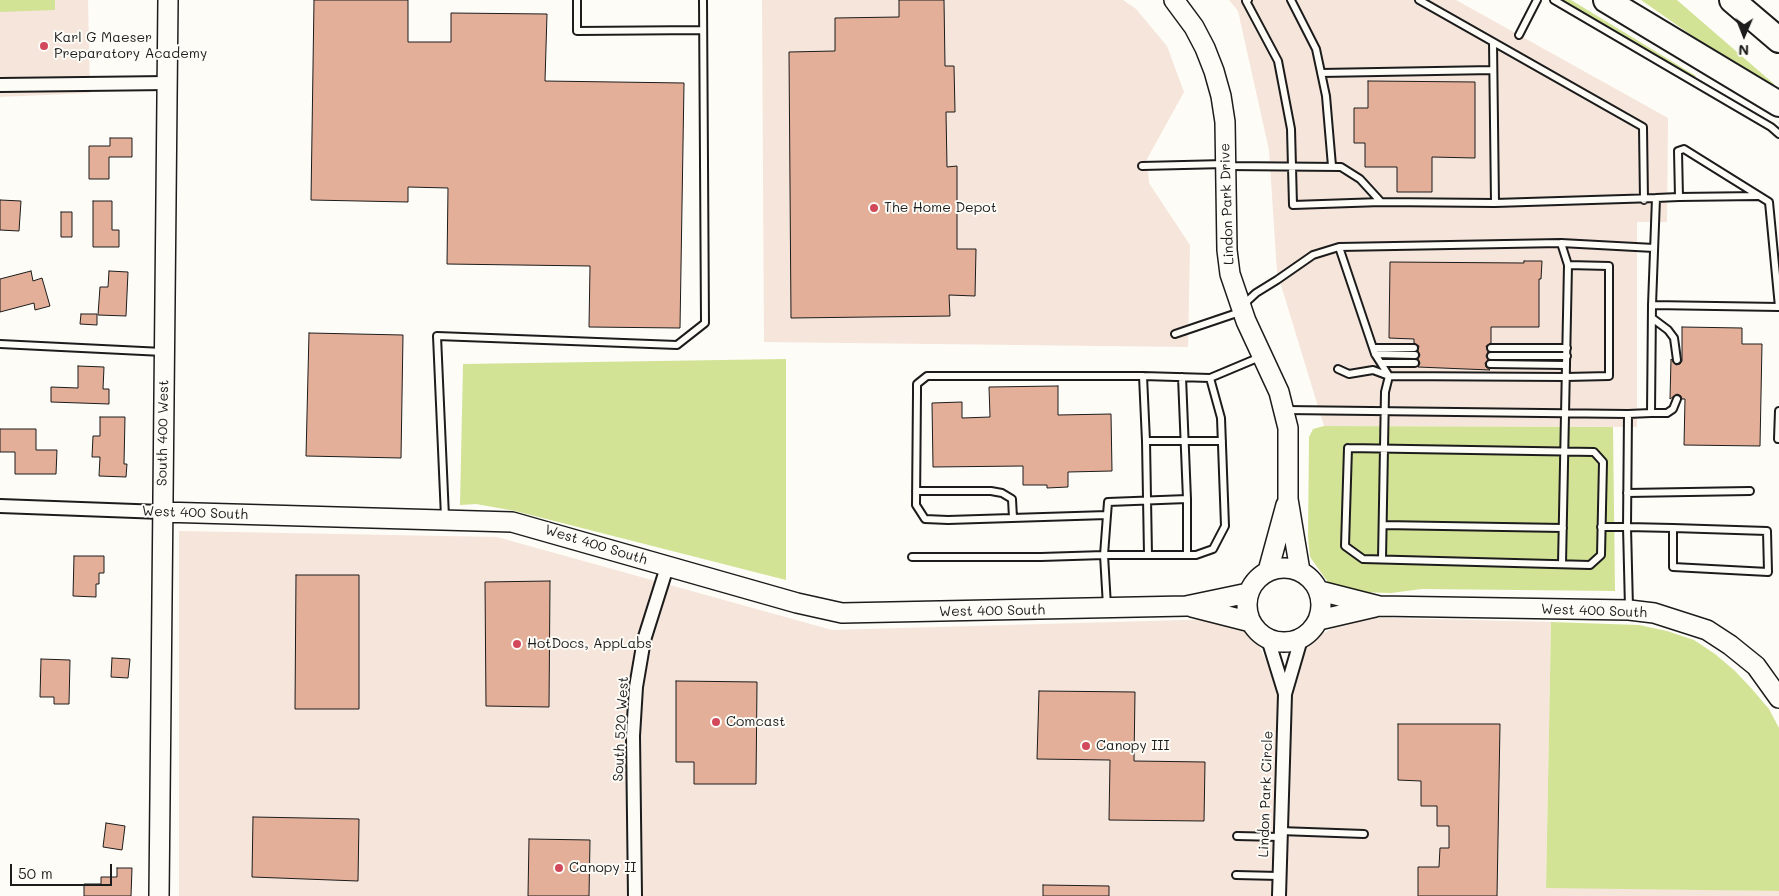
<!DOCTYPE html>
<html>
<head>
<meta charset="utf-8">
<style>
  body { margin:0 }
  #map { position:relative; width:1779px; height:896px; overflow:hidden; background:#fdfcf7; font-family:Mali,sans-serif }
  canvas { display:block }
  .north { position:absolute; left:1719px; top:10px; width:50px; height:50px; -webkit-text-stroke:4px #fdfcf7; paint-order:stroke; rotate:181deg; font-size:14px; font-weight:700; line-height:20px; text-align:center; color:#1c1c1c }
  .north::after { content:''; display:block; margin:auto; width:18px; height:22px; background:#1c1c1c; clip-path:polygon(50% 0,100% 100%,50% 72%,0 100%) }
  .scale { position:absolute; left:10px; top:864px; width:102px; height:22px; box-sizing:border-box; border:2px solid #1c1c1c; border-top:0; padding-left:6px; font-size:15px; line-height:18px; white-space:nowrap; color:#1c1c1c; -webkit-text-stroke:4px #fdfcf7; paint-order:stroke }
</style>
</head>
<body>
<div id="map">
<canvas width="1779" height="896"></canvas>
<div class="north">N</div>
<div class="scale">50 m</div>
</div>
<script>
const ctx = document.querySelector('canvas').getContext('2d');
ctx.lineJoin = 'round';
function fill(path, color) {
  ctx.fillStyle = color;
  ctx.fill(path, 'evenodd');
}
function poly(rows) {
  const path = new Path2D();
  for (const r of rows) {
    if (r.length === 3) {
      path.moveTo(r[0] + r[2], r[1]);
      path.arc(r[0], r[1], r[2], 0, 2 * Math.PI);
      continue;
    }
    path.moveTo(r[0], r[1]);
    for (let i = 2; i < r.length; i += 2) path.lineTo(r[i], r[i + 1]);
  }
  return path;
}
function trace(path, color, width, dash) {
  ctx.strokeStyle = color;
  ctx.lineWidth = width;
  ctx.lineCap = dash ? 'butt' : 'round';
  ctx.setLineDash(dash || []);
  ctx.stroke(path);
}
function label(font, color, halo, rows, align = 'center') {
  ctx.font = font + ' Mali,sans-serif';
  ctx.lineWidth = 4;
  ctx.setLineDash([]);
  ctx.textBaseline = 'middle';
  ctx.strokeStyle = halo;
  ctx.fillStyle = color;
  for (const [text, x, y, turn = 0] of rows) {
    ctx.save();
    ctx.translate(x, y);
    ctx.rotate((+turn || 0) * Math.PI / 180);
    ctx.textAlign = isNaN(turn) ? turn : align;
    if (halo) ctx.strokeText(text, 0, 0);
    ctx.fillText(text, 0, 0);
    ctx.restore();
  }
}
fill(poly([
  [0,0,88,0,90,93,0,97],
  [762,0,1123,0,1136,9,1167,46,1184,92,1147,159,1149,183,1190,245,1188,347,764,342],
  [1229,0,1456,0,1668,118,1667,222,1637,222,1637,427,1324,426,1277,272,1269,150,1238,11],
  [179,531,497,537,832,630,1220,619,1254,635,1270,669,1298,669,1311,639,1356,617,1551,622,1546,887,1779,891,1779,896,179,896]
]), '#f6e5da');
fill(poly([
  [0,0,55,0,55,10,0,12],
  [1559,0,1571,0,1696,76,1693,79],
  [1641,0,1677,0,1774,84,1771,87,1704,44],
  [786,359,786,580,515,511,476,504,460,505,463,364],
  [1324,426,1613,427,1615,591,1422,589,1391,593,1357,592,1330,585,1310,557,1308,537,1309,437,1313,429],
  [1551,622,1639,625,1667,631,1694,640,1715,654,1735,671,1751,688,1769,709,1779,728,1779,891,1546,888]
]), '#d2e396');
const building = poly([
  [314,0,408,0,408,42,451,42,451,13,547,14,545,81,684,83,680,328,589,327,590,266,447,264,448,188,408,187,408,202,311,200,314,0],
  [899,0,944,0,945,66,954,66,955,112,946,112,947,167,957,166,957,249,976,249,975,296,949,295,950,316,791,318,789,52,835,51,835,18,899,17,899,0],
  [1368,81,1475,82,1475,158,1432,157,1432,192,1397,192,1397,167,1365,167,1365,143,1354,143,1354,108,1368,108,1368,81],
  [110,138,132,138,132,157,109,157,109,179,89,179,89,146,110,146,110,138],
  [0,200,21,201,19,231,0,230,0,200],
  [93,201,112,201,112,230,119,230,119,247,93,247,93,201],
  [61,212,72,212,72,237,61,237,61,212],
  [1524,261,1542,261,1541,279,1539,279,1539,327,1491,327,1491,343,1486,346,1488,352,1486,356,1488,360,1485,363,1486,367,1490,370,1418,367,1420,363,1418,359,1420,355,1418,351,1419,346,1414,343,1414,339,1389,338,1390,262,1524,263,1524,261],
  [31,271,33,281,42,278,50,306,35,310,34,303,0,312,0,279,31,271],
  [109,271,128,272,126,316,98,315,100,287,108,287,109,271],
  [81,314,97,314,97,325,80,324,81,314],
  [1682,327,1742,328,1742,344,1762,344,1760,446,1684,445,1685,399,1682,399,1681,396,1677,394,1670,399,1671,359,1676,365,1680,364,1682,361,1682,327],
  [309,333,403,335,401,458,306,456,309,333],
  [78,366,104,367,103,389,109,389,109,404,51,402,51,387,78,388,78,366],
  [1058,386,1058,415,1111,414,1112,471,1068,472,1068,487,1047,488,1047,485,1023,485,1023,466,933,467,932,403,962,402,962,418,990,417,989,387,1058,386],
  [100,417,125,417,124,464,127,464,126,477,99,476,100,457,92,457,93,436,100,436,100,417],
  [0,429,36,429,36,450,57,450,56,474,15,474,15,452,0,452,0,429],
  [74,556,104,556,104,573,99,573,99,584,96,584,96,597,73,596,74,556],
  [296,575,359,575,359,709,295,709,296,575],
  [550,581,549,707,486,706,485,582,550,581],
  [112,658,130,659,128,678,111,677,112,658],
  [41,659,70,660,69,704,54,704,54,697,40,697,41,659],
  [676,681,757,682,756,784,694,784,694,762,676,762,676,681],
  [1039,691,1135,692,1134,761,1205,762,1204,821,1109,820,1110,760,1037,759,1039,691],
  [1398,724,1500,724,1497,896,1418,896,1418,867,1439,867,1440,848,1449,848,1449,826,1437,826,1437,806,1421,806,1421,781,1398,780,1398,724],
  [253,817,359,819,358,881,252,877,253,817],
  [106,823,125,826,122,850,103,847,106,823],
  [529,839,590,840,589,896,528,896,529,839],
  [117,868,132,868,131,896,84,896,84,884,101,884,101,877,117,877,117,868],
  [1043,885,1109,886,1109,896,1043,896,1043,885]
]);
fill(building, '#e4af98');
trace(building, '#1c1c1c', 1);
const lane = poly([
  [577,0,577,31,703,30],
  [1248,0,1246,1,1278,61,1291,129,1293,205,1381,202],
  [1291,0,1316,49,1326,96,1332,166],
  [1419,0,1643,127,1644,200],
  [1554,0,1771,127,1779,134],
  [1519,35,1537,0],
  [1493,42,1495,203],
  [1321,73,1493,70],
  [1142,166,1225,164],
  [1227,166,1341,167,1360,179,1381,202,1495,203,1656,198],
  [1679,197,1758,196],
  [1561,243,1654,248],
  [1339,247,1375,354,1389,376,1566,377,1609,376,1609,266,1568,265],
  [1243,305,1256,293,1277,280,1313,255,1339,247,1561,243,1568,265,1562,564],
  [1652,318,1668,330,1674,338,1677,360],
  [1175,334,1240,312],
  [0,344,163,352],
  [1373,348,1414,348],
  [1491,348,1567,348],
  [1375,354,1415,355],
  [1491,356,1567,356],
  [1381,363,1415,363],
  [1490,364,1566,365],
  [1338,369,1349,374,1373,370,1389,376,1385,392,1382,559],
  [1143,376,1146,441],
  [1182,377,1187,499],
  [1210,378,1260,357],
  [1285,410,1628,414,1627,527,1629,608],
  [1651,413,1667,413,1673,409,1677,399],
  [1628,414,1651,413,1652,305,1779,307,1769,202,1684,149,1678,151,1679,197,1656,198,1652,305],
  [1778,439,1779,411],
  [1348,448,1594,452,1603,462,1601,555,1590,565,1363,559,1345,546,1348,448],
  [916,491,991,491,1002,493,1012,499,1013,518],
  [1627,493,1750,491],
  [1107,515,1108,502,1187,499,1187,555],
  [445,517,437,336,677,345,705,323,703,0],
  [1383,525,1563,528],
  [1601,527,1627,527,1673,528,1767,531,1768,572,1673,567,1673,528],
  [1148,555,1146,441,1222,441],
  [912,557,1041,557,1104,555,1107,515,948,520,925,519,916,505,917,393,917,384,927,376,1143,376,1210,378,1221,418,1225,526,1213,549,1196,555,1104,555,1107,606],
  [1280,831,1364,834],
  [1237,836,1280,837],
  [1236,875,1279,876]
]);
const street = poly([
  [0,85,167,83],
  [0,506,162,512],
  [1268,639,1285,694],
  [635,896,633,736,636,687,644,640,667,567],
  [1279,896,1285,694,1301,639]
]);
const secondary = poly([
  [1174,0,1194,27,1205,48,1214,71,1221,96,1225,122,1227,250,1230,274,1246,321,1279,392,1288,428,1288,499,1300,571],
  [162,512,512,522,797,603,842,613,1186,606,1248,593],
  [1284,605,37],
  [1268,571,1286,505],
  [1320,591,1379,606,1629,610,1654,613,1707,630,1730,645,1756,666,1779,698],
  [1192,607,1251,622],
  [1319,620,1375,607],
  [159,896,168,0]
]);
const highway = poly([
  [1606,0,1779,104],
  [1732,0,1779,40]
]);
trace(lane, '#1c1c1c', 10);
trace(street, '#1c1c1c', 16);
trace(secondary, '#1c1c1c', 22);
trace(highway, '#1c1c1c', 28);
trace(lane, '#fdfcf7', 6);
trace(street, '#fdfcf7', 12);
trace(secondary, '#fdfcf7', 19);
trace(highway, '#fdfcf7', 24);
for (const [x, y, r, color] of [
  [44,46,5,"#d1495b"],
  [874,208,5,"#d1495b"],
  [517,644,5,"#d1495b"],
  [716,722,5,"#d1495b"],
  [1086,746,5,"#d1495b"],
  [559,868,5,"#d1495b"]
]) {
  const dot = new Path2D();
  dot.arc(x, y, r, 0, 2 * Math.PI);
  ctx.fillStyle = color;
  ctx.fill(dot);
  trace(dot, '#fdfcf7', 2);
}
label('14px', '#1c1c1c', '#fdfcf7', [
  ["Karl G Maeser",54,38],
  ["Preparatory Academy",54,54],
  ["The Home Depot",884,208],
  ["HotDocs, AppLabs",527,644],
  ["Comcast",726,722],
  ["Canopy III",1096,746],
  ["Canopy II",569,868]
], 'left');
label('14px', '#1c1c1c', '#fdfcf7', [
  ["Lindon Park Drive",1227,204,-92],
  ["South 400 West",163,433,-89],
  ["West 400 South",195,513,2],
  ["West 400 South",596,545,17],
  ["West 400 South",992,611,-1],
  ["West 400 South",1594,611,2],
  ["South 520 West",621,729,-87],
  ["Lindon Park Circle",1266,794,-88]
]);
</script>
</body>
</html>
